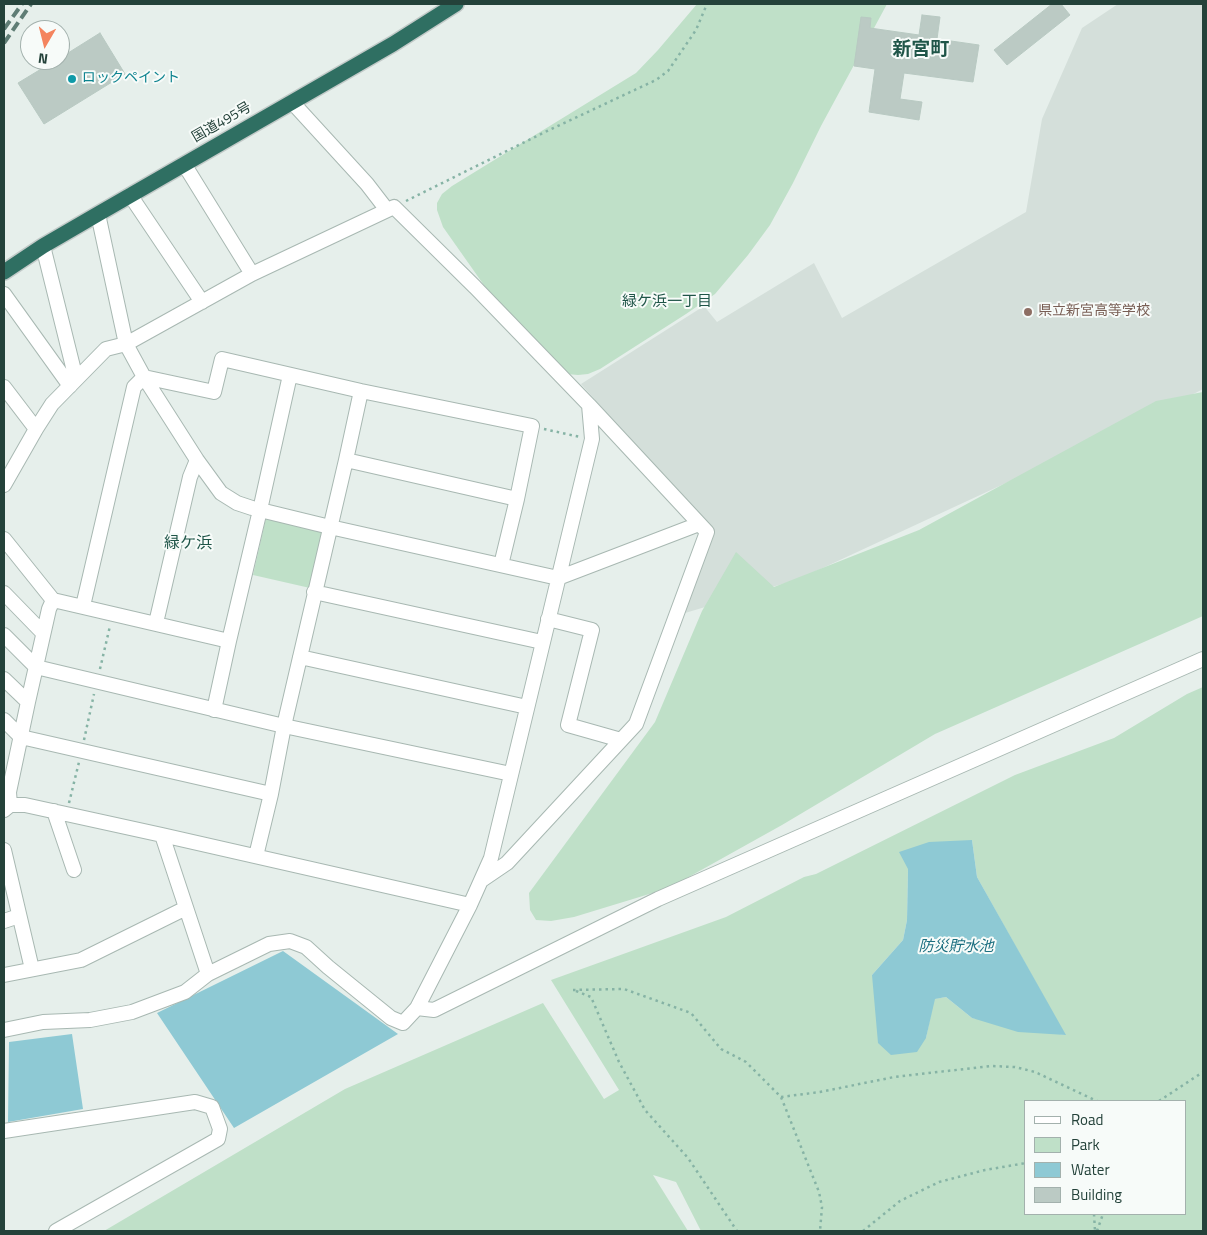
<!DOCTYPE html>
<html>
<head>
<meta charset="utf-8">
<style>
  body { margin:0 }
  #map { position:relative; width:1207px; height:1235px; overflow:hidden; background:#e6efeb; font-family:"Titillium Web",sans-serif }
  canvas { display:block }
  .frame { position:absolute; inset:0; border:5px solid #24423a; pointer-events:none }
  .legend { position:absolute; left:1024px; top:1100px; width:162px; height:115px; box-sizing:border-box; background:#f7fbf9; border:1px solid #a3b1ad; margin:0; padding:6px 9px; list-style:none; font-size:15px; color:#24423a }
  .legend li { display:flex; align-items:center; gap:10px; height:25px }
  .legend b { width:25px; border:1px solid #a3b1ad }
  .north { position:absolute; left:20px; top:20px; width:50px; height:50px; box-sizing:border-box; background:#f7fbf9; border:1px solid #a3b1ad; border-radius:50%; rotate:188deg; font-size:14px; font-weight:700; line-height:20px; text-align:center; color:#24423a }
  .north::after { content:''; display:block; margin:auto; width:18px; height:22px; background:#f4845f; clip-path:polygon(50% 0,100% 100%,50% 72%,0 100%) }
</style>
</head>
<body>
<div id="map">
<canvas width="1207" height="1235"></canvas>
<div class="frame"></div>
<ul class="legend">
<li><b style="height:6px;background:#fff"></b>Road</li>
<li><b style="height:14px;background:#bfe0c8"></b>Park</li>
<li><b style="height:14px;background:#8ec9d4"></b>Water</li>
<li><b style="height:14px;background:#bbcac4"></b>Building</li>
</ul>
<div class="north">N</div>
</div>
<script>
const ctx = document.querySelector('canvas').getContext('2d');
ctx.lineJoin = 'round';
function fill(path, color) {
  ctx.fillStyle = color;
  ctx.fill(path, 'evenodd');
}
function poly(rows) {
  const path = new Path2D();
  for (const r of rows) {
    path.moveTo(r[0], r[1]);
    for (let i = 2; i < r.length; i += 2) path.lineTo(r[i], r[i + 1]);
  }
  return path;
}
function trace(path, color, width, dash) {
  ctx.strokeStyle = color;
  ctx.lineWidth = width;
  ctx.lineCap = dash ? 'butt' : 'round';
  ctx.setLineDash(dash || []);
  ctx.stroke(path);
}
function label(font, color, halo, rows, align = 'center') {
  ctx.font = font + ' "Titillium Web","Noto Sans JP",sans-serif';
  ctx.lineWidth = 4;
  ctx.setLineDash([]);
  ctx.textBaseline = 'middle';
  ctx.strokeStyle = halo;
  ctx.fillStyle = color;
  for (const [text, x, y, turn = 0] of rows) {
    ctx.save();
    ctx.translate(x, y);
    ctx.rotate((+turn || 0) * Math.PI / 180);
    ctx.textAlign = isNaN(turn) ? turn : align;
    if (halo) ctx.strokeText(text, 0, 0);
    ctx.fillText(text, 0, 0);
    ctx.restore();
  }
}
fill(poly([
  [1118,4,1203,4,1203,389,1159,412,799,579,675,616,712,532,581,384,704,306,717,322,814,263,842,318,1026,212,1042,119,1082,28]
]), '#d4dfda');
fill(poly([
  [697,4,887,4,821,126,793,183,770,225,748,255,715,294,686,314,600,369,588,374,578,375,567,374,524,342,443,227,437,210,437,203,442,194,452,186,636,73,658,50],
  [1203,392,1203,616,935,734,782,825,669,888,574,917,551,921,536,920,530,910,529,893,655,722,702,611,736,552,774,587,919,530,1156,401],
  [266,518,323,531,310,588,253,575],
  [1203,687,1203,1231,701,1231,676,1182,653,1175,688,1231,104,1231,345,1089,543,1003,604,1099,619,1090,551,980,726,917,804,877,816,874,1015,775,1114,738,1187,694],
  [972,840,977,877,1065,1035,972,1018,946,997,934,999,926,1038,872,975,903,940,907,920,908,869],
  [1026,1101,1186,1101,1186,1214,1026,1214]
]), '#bfe0c8');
fill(poly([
  [972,840,977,877,1066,1035,1018,1032,972,1018,946,997,935,999,926,1038,917,1052,891,1055,878,1043,872,975,903,940,907,920,908,869,899,852,929,842],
  [283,951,398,1034,234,1128,157,1013],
  [72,1034,83,1109,8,1122,9,1042]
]), '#8ec9d4');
const building = poly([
  [1052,4,1061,4,1070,15,1007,65,994,50,1052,4],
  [922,15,940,17,937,39,979,45,973,82,904,73,900,99,922,102,919,120,869,112,875,69,854,66,861,17,871,18,870,28,919,35,922,15],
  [100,33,125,74,44,124,18,83,56,60,60,60,60,58,100,33]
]);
fill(building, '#bbcac4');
trace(building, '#b8c9c2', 1);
const minor = poly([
  [292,102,367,184,387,210],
  [184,164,252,274],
  [130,195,202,302],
  [98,214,126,344,144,377,197,460,221,493,237,503,252,508,330,527,558,578,699,524],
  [43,246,76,379],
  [4,294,70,386],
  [144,377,214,392,222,359,361,391,532,426,517,499,501,565],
  [4,387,36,429],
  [346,460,517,499],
  [4,485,36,429,52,404,106,349,126,344,252,274,394,207,475,287,589,405,592,439,491,858,470,905,417,1008,403,1023,391,1018,328,967,306,947,290,941,269,944,208,974,185,992,132,1012,90,1020,43,1022,4,1030],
  [4,539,53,600,229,641],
  [314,592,542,642],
  [4,593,43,633],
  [83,606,134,387,144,377],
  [548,619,592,630,568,725,621,740],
  [156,623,190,477,197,460],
  [4,635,36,667,284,726,511,774],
  [300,657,527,707],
  [4,679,28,702],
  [214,710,229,641,260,510,290,375],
  [4,720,21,737,271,794],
  [10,805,9,792,28,702,49,609,53,600],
  [4,810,10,805,25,805,162,835,470,905],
  [54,811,74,870],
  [162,835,208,974],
  [4,850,32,969],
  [256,856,271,794,284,726,346,460,361,391],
  [482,880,507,863,636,724,707,532,589,405],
  [4,921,19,916],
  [4,975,81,960,186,908],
  [417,1008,434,1010,658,899,1203,659],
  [4,1131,195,1102,212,1107,220,1129,218,1139,56,1231]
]);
const highway = poly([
  [4,272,43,246,98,214,393,44,456,4]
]);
trace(minor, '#a8b8b2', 16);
trace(highway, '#c2cac8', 18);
trace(poly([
  [406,201,547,131,656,80,668,71,696,30,707,4],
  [544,429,580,437],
  [100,669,110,626],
  [84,740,94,694],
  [69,803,79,762],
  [573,990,624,989,691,1013,721,1049,746,1062,781,1097,819,1192,822,1207,820,1231],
  [576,991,591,997,619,1062,645,1110,688,1158,737,1231],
  [781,1097,820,1092,894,1077,991,1066,1015,1067,1035,1072,1097,1101],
  [1159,1101,1203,1072],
  [1094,1214,1095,1231],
  [863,1231,900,1201,939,1182,985,1170,1026,1163],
  [1097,1231,1103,1214]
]), '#86b3a5', 2.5, [2.5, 4]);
trace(minor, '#fff', 14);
trace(highway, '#2f6f62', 15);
trace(poly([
  [4,29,22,4],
  [4,43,31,4]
]), '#5f7d75', 4, [10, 5]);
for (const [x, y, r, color] of [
  [72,79,5,"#0f9aa8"],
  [1028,312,5,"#8d6e63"]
]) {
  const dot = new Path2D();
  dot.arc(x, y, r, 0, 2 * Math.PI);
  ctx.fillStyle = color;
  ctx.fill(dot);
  trace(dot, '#f7fbf9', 2);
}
label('14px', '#0d838f', '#f7fbf9', [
  ["ロックペイント",82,79]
], 'left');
label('14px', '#24423a', '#f7fbf9', [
  ["国道495号",222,123,-30]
]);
label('14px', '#785e54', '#f7fbf9', [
  ["県立新宮高等学校",1038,312]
], 'left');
label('15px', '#1f5548', '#f7fbf9', [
  ["緑ケ浜一丁目",667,302]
]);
label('italic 15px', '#1c6f80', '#f7fbf9', [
  ["防災貯水池",956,947]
]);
label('16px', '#1f5548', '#f7fbf9', [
  ["緑ケ浜",188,544]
]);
label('bold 19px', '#1f5548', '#f7fbf9', [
  ["新宮町",921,50]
]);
</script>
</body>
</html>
